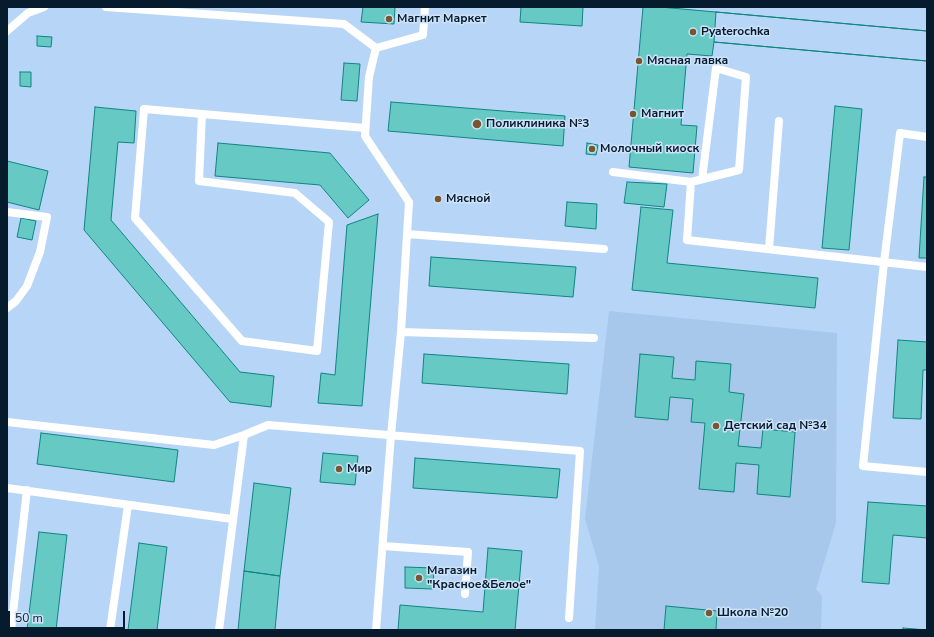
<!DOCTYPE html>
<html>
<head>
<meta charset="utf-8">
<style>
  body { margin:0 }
  #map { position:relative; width:934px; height:637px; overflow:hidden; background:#b7d6f7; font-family:"Nunito Sans",sans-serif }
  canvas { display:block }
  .frame { position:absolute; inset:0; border:8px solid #071b2f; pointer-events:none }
  .scale { position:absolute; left:8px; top:611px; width:117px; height:18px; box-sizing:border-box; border:2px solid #071b2f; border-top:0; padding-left:5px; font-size:12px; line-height:14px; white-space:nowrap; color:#071b2f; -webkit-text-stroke:3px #cde2f8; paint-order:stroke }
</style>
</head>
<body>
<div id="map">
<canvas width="934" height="637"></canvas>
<div class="frame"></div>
<div class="scale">50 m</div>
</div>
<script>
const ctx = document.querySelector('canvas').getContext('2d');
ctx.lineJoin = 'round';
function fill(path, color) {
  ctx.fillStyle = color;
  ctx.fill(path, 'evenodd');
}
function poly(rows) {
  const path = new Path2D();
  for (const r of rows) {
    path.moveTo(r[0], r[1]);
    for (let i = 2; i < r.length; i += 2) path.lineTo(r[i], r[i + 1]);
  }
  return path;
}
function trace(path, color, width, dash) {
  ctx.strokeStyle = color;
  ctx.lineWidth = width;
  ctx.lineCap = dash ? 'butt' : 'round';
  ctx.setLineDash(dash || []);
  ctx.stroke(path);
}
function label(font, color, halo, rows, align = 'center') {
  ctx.font = font + ' "Nunito Sans",sans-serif';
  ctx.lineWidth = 3;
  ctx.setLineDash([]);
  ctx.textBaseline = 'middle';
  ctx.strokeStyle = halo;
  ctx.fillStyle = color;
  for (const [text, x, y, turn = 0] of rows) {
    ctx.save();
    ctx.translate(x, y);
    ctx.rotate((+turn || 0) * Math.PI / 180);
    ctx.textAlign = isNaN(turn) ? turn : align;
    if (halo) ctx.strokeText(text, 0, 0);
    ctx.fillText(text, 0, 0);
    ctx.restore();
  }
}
fill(poly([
  [609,311,837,333,836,523,816,589,822,596,821,630,595,630,599,566,585,519]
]), '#a7c8eb');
const building = poly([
  [363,7,395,7,394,24,361,22,363,7],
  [521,7,583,7,582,26,520,22,521,7],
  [643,7,660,7,927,31,927,61,714,42,712,56,687,54,681,125,697,126,693,173,629,167,643,7],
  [716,12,927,31,927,61,714,42,716,12],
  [37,36,52,37,51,47,37,46,37,36],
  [344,63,360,64,357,101,341,100,344,63],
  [20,72,31,72,31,87,20,86,20,72],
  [391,102,565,116,563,146,388,131,391,102],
  [835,106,862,109,849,250,822,248,835,106],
  [95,107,136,111,134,143,118,142,111,220,240,372,274,376,271,407,230,402,84,230,95,107],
  [218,143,330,153,369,200,348,218,320,185,215,176,218,143],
  [587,143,598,145,596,155,586,154,587,143],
  [7,161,48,171,39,210,7,202,7,161],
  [924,177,927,177,927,258,919,258,924,177],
  [627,182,667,184,664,207,624,203,627,182],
  [567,202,597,204,596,229,565,226,567,202],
  [641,207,673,210,667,263,818,278,815,308,632,290,641,207],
  [378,214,362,406,318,403,321,373,335,375,347,225,378,214],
  [21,218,36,221,32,240,17,237,21,218],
  [431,257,576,267,573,297,429,286,431,257],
  [898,340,927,342,927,370,923,370,921,419,893,418,898,340],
  [424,354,569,364,567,394,422,383,424,354],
  [640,354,674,357,672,378,695,380,696,361,731,364,729,392,744,394,738,446,761,448,763,429,795,432,790,497,757,494,759,465,736,463,734,492,699,489,705,423,691,422,693,399,670,397,668,420,635,417,640,354],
  [41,433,178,450,174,482,37,464,41,433],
  [323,453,358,456,355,485,320,482,323,453],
  [415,458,560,469,557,498,413,488,415,458],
  [254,483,291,488,280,576,244,571,254,483],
  [868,502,927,506,927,538,893,535,889,584,862,582,868,502],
  [39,532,67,535,56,630,27,630,39,532],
  [139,543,167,547,157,630,128,630,139,543],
  [488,548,522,551,515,630,398,630,400,605,483,612,488,548],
  [405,567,434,568,433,589,405,588,405,567],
  [244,571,280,576,275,630,238,630,244,571],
  [666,606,717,611,716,630,664,630,666,606],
  [903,628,927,630,903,630,903,628]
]);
fill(building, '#66c9c4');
trace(building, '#0e8580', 1);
trace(poly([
  [106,7,344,24,376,48],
  [7,31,28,13,44,7],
  [202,114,199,181,295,193,329,222,317,351,242,341,135,218,144,109,365,128],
  [927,137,900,133,884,262,863,466,927,472],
  [613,172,691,182,687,240,927,267],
  [691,182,739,170,746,77,716,68,702,179],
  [7,212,47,217,40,252,27,286,16,301,7,308],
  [407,234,604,249],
  [769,249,779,121],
  [401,332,594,338],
  [7,422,214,445,244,435],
  [7,488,232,519],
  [383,546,468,552,465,594],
  [11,630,27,490],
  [110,630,128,505],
  [219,630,244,435,268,425,580,451,569,618],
  [376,630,391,435,401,332,409,202,365,136,369,77,376,48,423,35,425,7]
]), '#fff', 8);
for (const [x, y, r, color] of [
  [389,19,4,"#78562e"],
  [693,32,4,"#78562e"],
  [639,61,4,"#78562e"],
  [633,114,4,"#78562e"],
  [477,124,5,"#78562e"],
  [592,149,4,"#78562e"],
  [438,199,4,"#78562e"],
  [716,426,4,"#78562e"],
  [339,469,4,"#78562e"],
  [419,578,4,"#78562e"],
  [709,613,4,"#78562e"]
]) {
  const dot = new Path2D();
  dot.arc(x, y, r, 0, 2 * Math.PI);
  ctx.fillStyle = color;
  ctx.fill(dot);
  trace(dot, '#cde2f8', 1.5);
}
label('bold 12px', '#071b2f', '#cde2f8', [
  ["Магнит Маркет",397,19],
  ["Pyaterochka",701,32],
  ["Мясная лавка",647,61],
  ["Магнит",641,114],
  ["Поликлиника №3",486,124],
  ["Молочный киоск",600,149],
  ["Мясной",446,199],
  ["Детский сад №34",724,426],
  ["Мир",347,469],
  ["Магазин",427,571],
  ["\"Красное&Белое\"",427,585],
  ["Школа №20",717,613]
], 'left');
</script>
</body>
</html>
